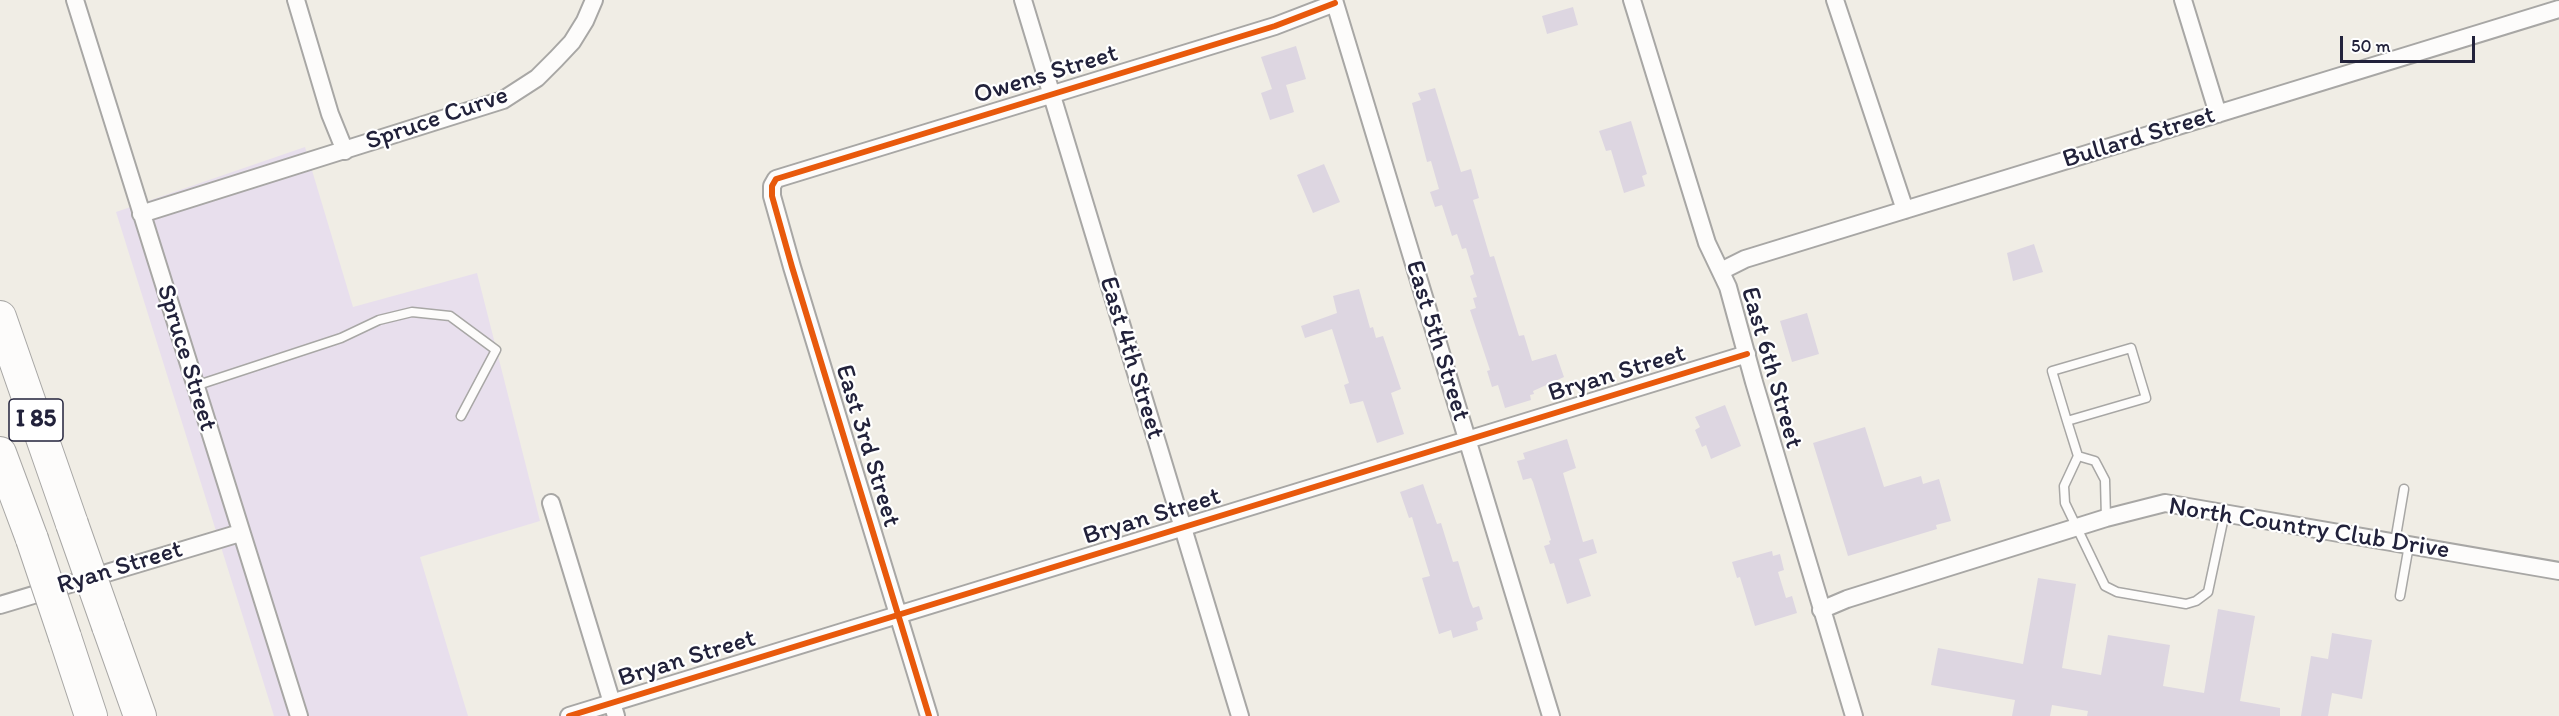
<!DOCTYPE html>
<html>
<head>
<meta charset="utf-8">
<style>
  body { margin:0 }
  #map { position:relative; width:2559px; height:716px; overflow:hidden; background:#f0ede5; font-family:Itim,sans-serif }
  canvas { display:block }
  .scale { position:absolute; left:2340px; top:36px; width:135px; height:27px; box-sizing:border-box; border:3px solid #22223b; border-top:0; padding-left:8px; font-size:18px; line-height:21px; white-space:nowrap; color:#22223b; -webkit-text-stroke:4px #fff; paint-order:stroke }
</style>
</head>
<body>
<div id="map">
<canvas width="2559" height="716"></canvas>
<div class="scale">50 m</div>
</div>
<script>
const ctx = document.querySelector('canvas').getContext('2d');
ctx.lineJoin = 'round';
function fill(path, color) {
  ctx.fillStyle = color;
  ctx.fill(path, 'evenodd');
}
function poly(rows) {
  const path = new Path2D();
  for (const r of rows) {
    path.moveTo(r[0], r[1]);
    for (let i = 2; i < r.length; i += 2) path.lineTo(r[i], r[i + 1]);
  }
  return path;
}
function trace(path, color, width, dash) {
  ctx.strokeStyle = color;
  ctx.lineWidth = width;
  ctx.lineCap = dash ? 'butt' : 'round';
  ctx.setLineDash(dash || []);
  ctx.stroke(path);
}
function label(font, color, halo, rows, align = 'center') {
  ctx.font = font + ' Itim,sans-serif';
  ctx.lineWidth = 4.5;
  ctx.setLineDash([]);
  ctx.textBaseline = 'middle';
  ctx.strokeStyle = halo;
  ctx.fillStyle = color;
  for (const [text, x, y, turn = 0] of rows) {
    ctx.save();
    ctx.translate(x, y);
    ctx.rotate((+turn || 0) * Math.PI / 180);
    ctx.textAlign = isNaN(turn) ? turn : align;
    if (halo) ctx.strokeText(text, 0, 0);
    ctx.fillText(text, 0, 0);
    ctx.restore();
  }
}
fill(poly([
  [305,147,353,307,477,273,540,521,420,557,468,716,274,716,116,212]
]), '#e8dfed');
fill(poly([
  [1573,7,1578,25,1547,34,1542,16],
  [1296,46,1306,79,1286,85,1294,112,1270,120,1261,93,1272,89,1261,57],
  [1435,88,1461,172,1471,169,1479,198,1473,200,1490,257,1494,256,1519,336,1524,335,1532,361,1556,354,1564,377,1533,391,1534,394,1530,395,1531,400,1505,408,1498,385,1492,387,1487,371,1490,370,1470,310,1476,308,1473,298,1477,297,1470,276,1474,274,1466,248,1462,249,1457,234,1452,236,1442,205,1435,207,1430,192,1439,189,1431,161,1427,162,1412,103,1421,100,1418,93],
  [1631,121,1647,174,1642,176,1645,186,1624,193,1611,150,1606,151,1599,131],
  [1324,164,1340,202,1313,213,1297,175],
  [2034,244,2043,272,2013,281,2007,253],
  [1359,289,1370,328,1373,327,1376,338,1383,336,1401,389,1391,393,1404,434,1377,443,1363,401,1350,404,1344,385,1349,383,1332,329,1305,338,1301,326,1337,313,1333,296],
  [1807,313,1819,354,1792,362,1780,321],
  [1725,405,1741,446,1711,459,1706,445,1702,447,1695,430,1700,427,1695,417],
  [1865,427,1884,487,1921,476,1923,484,1939,479,1951,521,1936,525,1937,529,1848,556,1813,443],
  [1567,439,1576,468,1563,473,1583,542,1593,539,1597,553,1579,559,1591,596,1567,604,1554,563,1550,564,1544,546,1550,544,1549,541,1551,540,1533,482,1531,478,1523,480,1517,461,1525,459,1523,453],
  [1423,484,1437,524,1441,523,1453,562,1458,561,1470,601,1473,608,1479,606,1483,619,1476,622,1478,630,1453,638,1451,630,1439,634,1422,578,1430,576,1412,517,1409,518,1400,492],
  [1772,551,1773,556,1780,554,1784,570,1778,572,1786,598,1792,596,1797,613,1755,626,1740,577,1737,578,1732,562],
  [2038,578,2076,584,2062,668,2101,675,2108,635,2170,645,2163,686,2204,693,2218,609,2255,616,2240,701,2280,708,2280,716,2087,716,2088,711,2052,705,2050,716,2012,716,2015,700,1931,685,1938,648,2023,664],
  [2332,633,2372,640,2362,699,2332,693,2328,716,2301,716,2311,656,2328,659]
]), '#ddd6e1');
const lane = poly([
  [195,386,341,338,379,320,412,312,450,316,496,350,461,416],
  [2067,421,2146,398,2131,348,2052,371,2067,421,2078,456],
  [2106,518,2105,480,2095,461,2078,456,2064,486,2065,503,2105,586,2117,592,2186,604,2196,601,2208,592,2225,512],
  [2395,542,2404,489],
  [2400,596,2409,545]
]);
const street = poly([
  [75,0,299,716],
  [296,0,330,114,345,151],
  [1023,0,1240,716],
  [1334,0,1551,716],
  [1632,0,1707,243,1728,287,1754,382,1854,716],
  [1835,0,1905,210],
  [2183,0,2218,114],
  [141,214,503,100,537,78,556,59,572,42,585,21,594,0],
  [1721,271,1745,259,2559,9],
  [551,503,616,716],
  [0,605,240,533],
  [1821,610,1847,599,2106,518,2165,503,2559,571],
  [569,716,1747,354],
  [929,716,792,267,772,196,772,186,776,179,1275,26,1335,3]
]);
const highway = poly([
  [0,317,72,524],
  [0,453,32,539],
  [108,626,140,716],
  [65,637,91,716]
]);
trace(lane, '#a8a7a5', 11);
trace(street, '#a8a7a5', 20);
trace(highway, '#a8a7a5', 34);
trace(lane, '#fdfcfb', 8);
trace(street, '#fdfcfb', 16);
trace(highway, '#fdfcfb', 32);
const highwayBridge = poly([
  [72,524,108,626],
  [32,539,65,637]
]);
trace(highwayBridge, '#a8a7a5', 34, []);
trace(highwayBridge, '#fdfcfb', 32);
trace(poly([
  [569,716,1747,354],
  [929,716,792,267,772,196,772,186,776,179,1275,26,1335,3]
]), '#e8590c', 6);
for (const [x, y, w] of [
  [36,420,54]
]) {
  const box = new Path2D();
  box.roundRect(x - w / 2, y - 21, w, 42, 4.5);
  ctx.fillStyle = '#fff';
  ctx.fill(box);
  trace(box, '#22223b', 1.5);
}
label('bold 24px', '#22223b', null, [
  ["I 85",36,420]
]);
label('26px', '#22223b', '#fff', [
  ["Owens Street",1046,75,-17],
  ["Spruce Curve",437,119,-19],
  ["Bullard Street",2139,138,-17],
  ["East 5th Street",1437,341,73],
  ["Spruce Street",186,358,73],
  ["East 4th Street",1131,358,73],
  ["East 6th Street",1771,368,74],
  ["Bryan Street",1617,374,-17],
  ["East 3rd Street",867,446,73],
  ["Bryan Street",1152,517,-17],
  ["North Country Club Drive",2309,529,9],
  ["Ryan Street",120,568,-17],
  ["Bryan Street",687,659,-17]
]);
</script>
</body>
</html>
